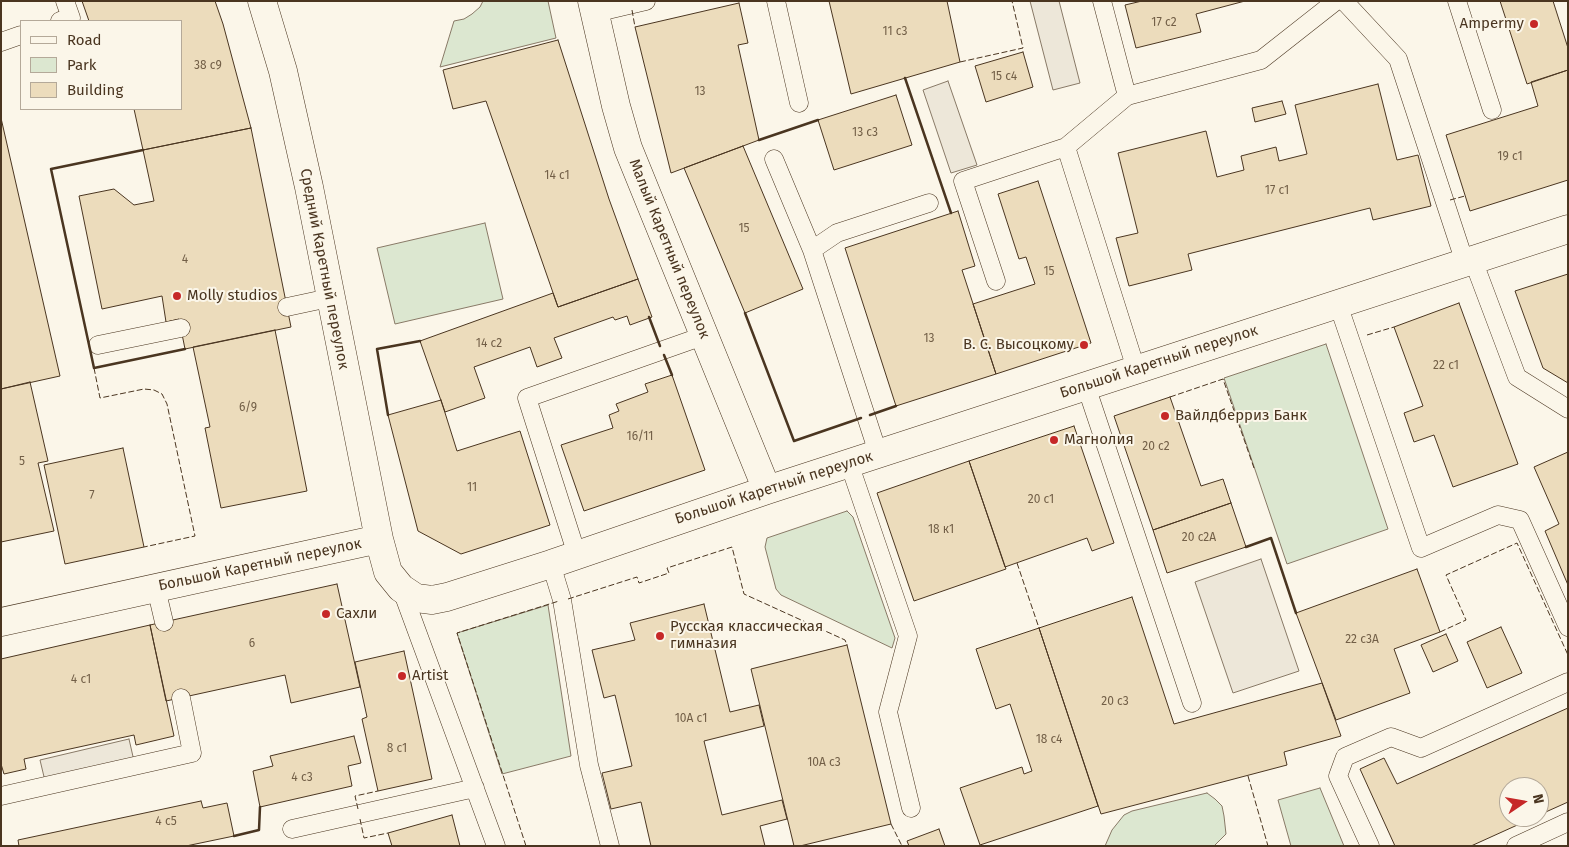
<!DOCTYPE html>
<html>
<head>
<meta charset="utf-8">
<style>
  body { margin:0 }
  #map { position:relative; width:1569px; height:847px; overflow:hidden; background:#fbf6e9; font-family:"Fira Sans",sans-serif }
  canvas { display:block }
  .frame { position:absolute; inset:0; border:2px solid #4a3520; pointer-events:none }
  .legend { position:absolute; left:20px; top:20px; width:162px; height:90px; box-sizing:border-box; background:#fbf6e9; border:1px solid #b4a999; margin:0; padding:6px 9px; list-style:none; font-size:15px; color:#4a3520 }
  .legend li { display:flex; align-items:center; gap:10px; height:25px }
  .legend b { width:25px; border:1px solid #b4a999 }
  .north { position:absolute; left:1499px; top:777px; width:50px; height:50px; box-sizing:border-box; background:#fbf6e9; border:1px solid #b4a999; border-radius:50%; rotate:78deg; font-size:14px; font-weight:700; line-height:20px; text-align:center; color:#4a3520 }
  .north::after { content:''; display:block; margin:auto; width:18px; height:22px; background:#c62828; clip-path:polygon(50% 0,100% 100%,50% 72%,0 100%) }
</style>
</head>
<body>
<div id="map">
<canvas width="1569" height="847"></canvas>
<div class="frame"></div>
<ul class="legend">
<li><b style="height:6px;background:#fbf6e9"></b>Road</li>
<li><b style="height:14px;background:#dce7d0"></b>Park</li>
<li><b style="height:14px;background:#ecdcbc"></b>Building</li>
</ul>
<div class="north">N</div>
</div>
<script>
const ctx = document.querySelector('canvas').getContext('2d');
ctx.lineJoin = 'round';
function fill(path, color) {
  ctx.fillStyle = color;
  ctx.fill(path, 'evenodd');
}
function poly(rows) {
  const path = new Path2D();
  for (const r of rows) {
    path.moveTo(r[0], r[1]);
    for (let i = 2; i < r.length; i += 2) path.lineTo(r[i], r[i + 1]);
  }
  return path;
}
function trace(path, color, width, dash) {
  ctx.strokeStyle = color;
  ctx.lineWidth = width;
  ctx.lineCap = dash ? 'butt' : 'round';
  ctx.setLineDash(dash || []);
  ctx.stroke(path);
}
function label(font, color, halo, rows, align = 'center') {
  ctx.font = font + ' "Fira Sans",sans-serif';
  ctx.lineWidth = 4;
  ctx.setLineDash([]);
  ctx.textBaseline = 'middle';
  ctx.strokeStyle = halo;
  ctx.fillStyle = color;
  for (const [text, x, y, turn = 0] of rows) {
    ctx.save();
    ctx.translate(x, y);
    ctx.rotate((+turn || 0) * Math.PI / 180);
    ctx.textAlign = isNaN(turn) ? turn : align;
    if (halo) ctx.strokeText(text, 0, 0);
    ctx.fillText(text, 0, 0);
    ctx.restore();
  }
}
const green = poly([
  [483,1,548,1,556,38,440,67,454,21,464,19,472,14,480,7,483,1],
  [485,223,503,299,395,324,377,248,485,223],
  [1326,344,1388,529,1287,564,1224,378,1326,344],
  [847,511,853,517,895,638,892,648,781,595,776,589,765,547,767,538,847,511],
  [548,605,571,756,502,774,457,633,548,605],
  [1320,788,1344,846,1291,846,1278,800,1320,788],
  [1207,793,1215,799,1222,806,1224,816,1226,834,1214,846,1105,846,1112,830,1124,815,1132,811,1207,793]
]);
fill(green, '#dce7d0');
trace(green, '#887966', 1);
const parking = poly([
  [1030,1,1059,1,1080,83,1053,90,1030,1],
  [948,81,977,165,951,173,923,90,948,81],
  [1261,559,1299,671,1233,693,1195,582,1261,559],
  [129,739,134,761,45,781,40,760,129,739]
]);
fill(parking, '#ede7d9');
trace(parking, '#887966', 1);
const building = poly([
  [82,1,215,1,223,24,251,128,143,150,134,109,181,109,181,21,89,21,82,1],
  [829,1,947,1,960,62,851,94,829,1],
  [1142,1,1245,1,1196,14,1201,32,1136,48,1125,5,1142,1],
  [1500,1,1553,1,1568,48,1568,70,1527,84,1500,1],
  [739,3,748,43,738,45,759,140,671,173,635,27,739,3],
  [558,40,609,199,638,279,558,307,486,101,453,109,443,70,558,40],
  [1023,52,1033,87,986,102,975,66,1023,52],
  [1568,70,1568,180,1470,211,1446,135,1538,106,1531,82,1568,70],
  [1378,84,1397,160,1418,155,1431,206,1373,220,1370,208,1188,254,1192,270,1129,286,1116,238,1138,233,1118,153,1206,131,1217,177,1244,170,1241,156,1276,147,1279,161,1307,154,1295,105,1378,84],
  [896,95,912,145,834,170,818,120,896,95],
  [1282,101,1286,114,1255,122,1252,108,1282,101],
  [1,118,60,376,1,389,1,118],
  [251,128,291,327,185,349,179,319,166,322,162,296,102,309,79,196,114,189,134,205,154,201,143,150,251,128],
  [743,146,803,289,745,313,684,168,743,146],
  [1038,181,1091,343,996,374,973,304,1035,284,1026,257,1019,259,998,194,1038,181],
  [958,211,975,266,962,270,996,374,896,406,845,248,958,211],
  [1568,274,1568,383,1543,368,1515,291,1568,274],
  [638,279,652,317,630,325,627,316,615,320,613,317,554,338,562,358,537,367,530,347,474,367,485,398,445,412,420,341,553,293,558,307,638,279],
  [1459,303,1518,464,1453,487,1434,435,1414,442,1404,413,1423,406,1394,327,1459,303],
  [275,330,307,491,221,508,205,428,210,427,193,347,275,330],
  [672,375,705,470,584,511,561,445,613,428,609,415,619,411,616,404,648,392,645,384,672,375],
  [30,382,48,461,38,463,54,531,1,542,1,389,30,382],
  [1170,397,1201,486,1223,479,1231,503,1153,530,1114,416,1170,397],
  [441,400,457,451,520,431,550,525,461,554,418,531,388,415,441,400],
  [1074,426,1114,543,1092,551,1087,538,1005,567,969,461,1074,426],
  [123,448,144,547,65,564,44,465,123,448],
  [1568,452,1568,585,1545,531,1559,524,1534,467,1568,452],
  [969,461,1006,569,914,601,877,493,969,461],
  [1231,503,1246,547,1167,573,1153,530,1231,503],
  [1417,569,1440,632,1394,649,1410,693,1336,720,1296,613,1417,569],
  [337,584,360,687,291,703,285,675,166,701,150,625,337,584],
  [1132,597,1174,724,1322,683,1341,736,1284,752,1287,765,1101,814,1039,628,1132,597],
  [704,604,730,712,759,705,764,726,704,741,722,815,782,800,787,819,760,826,765,846,651,846,641,802,611,809,602,773,632,766,615,695,604,698,592,650,635,640,630,623,704,604],
  [150,625,174,736,136,745,134,735,24,759,26,769,4,774,1,764,1,659,150,625],
  [1501,627,1522,673,1487,688,1467,642,1501,627],
  [1039,628,1098,806,980,845,960,788,1022,767,1024,774,1032,771,1010,704,996,709,976,649,1039,628],
  [1446,634,1458,661,1433,672,1421,645,1446,634],
  [847,645,891,824,800,846,794,846,751,669,847,645],
  [404,651,432,779,378,791,362,719,367,717,355,662,404,651],
  [1568,708,1568,802,1539,815,1539,787,1509,787,1509,817,1535,817,1471,846,1395,846,1360,769,1384,758,1397,784,1568,708],
  [354,736,361,763,348,766,352,786,260,807,253,771,273,766,270,756,354,736],
  [201,801,203,808,227,803,234,836,186,846,19,846,18,840,201,801],
  [452,815,460,846,392,846,388,833,452,815],
  [939,829,945,846,909,846,907,841,939,829]
]);
fill(building, '#ecdcbc');
trace(building, '#4a3520', 1);
const lane = poly([
  [776,1,799,103],
  [1102,1,1127,96,1066,147,1136,369],
  [1344,1,1398,59,1465,263],
  [1457,1,1492,110],
  [595,13,646,1],
  [60,21,71,18,65,1],
  [1,42,21,35],
  [1127,96,1261,60,1336,1],
  [774,159,812,250,878,453],
  [812,250,837,233,929,203],
  [1473,260,1517,377,1568,409],
  [996,281,963,181,1066,147],
  [1338,304,1421,548,1498,515,1520,520,1568,627],
  [287,307,329,298],
  [98,345,181,328],
  [1086,386,1192,703],
  [849,463,908,636,888,712,911,808],
  [577,555,527,398,703,336],
  [551,564,562,600,589,765,610,846],
  [156,588,164,622],
  [401,588,496,846],
  [1,796,192,753,181,698],
  [292,829,475,788],
  [1370,846,1338,776,1345,757,1391,737,1421,748,1568,682],
  [1516,846,1568,822]
]);
const street = poly([
  [262,1,283,71,309,187,379,539,388,572,401,588,416,598,432,600,447,597,551,564,767,490,1568,229],
  [592,1,616,106,628,148,767,490],
  [1,622,379,539]
]);
trace(lane, '#4a3520', 19);
trace(street, '#4a3520', 29);
trace(lane, '#fbf6e9', 18);
trace(street, '#fbf6e9', 28);
trace(poly([
  [632,10,635,27],
  [960,62,1023,48,1012,1],
  [1450,200,1465,196],
  [1367,335,1394,327],
  [94,368,100,398,144,389,154,390,162,394,167,404,195,536,144,547],
  [1170,397,1223,379,1254,468],
  [1017,563,1039,628],
  [568,599,637,577,639,583,669,573,667,568,732,547,744,594,845,640,847,645],
  [1440,632,1466,620,1446,575,1517,543,1568,655],
  [1248,776,1268,846],
  [358,809,355,796,378,791],
  [360,819,364,838,388,833],
  [891,824,902,846],
  [526,846,457,633,559,601]
]), '#4a3520', 1, [6, 2.5]);
trace(poly([
  [905,78,951,213],
  [759,140,818,120],
  [143,150,51,169,94,368,185,349],
  [745,313,794,441,861,418],
  [649,317,660,346],
  [664,355,672,375],
  [388,415,377,349,420,341],
  [870,415,896,406],
  [1246,547,1271,538,1296,613],
  [234,836,259,830,260,807]
]), '#4a3520', 2.5);
for (const [x, y, r, color] of [
  [1534,24,5,"#c62828"],
  [177,296,5,"#c62828"],
  [1084,345,5,"#c62828"],
  [1165,416,5,"#c62828"],
  [1054,440,5,"#c62828"],
  [326,614,5,"#c62828"],
  [660,636,5,"#c62828"],
  [402,676,5,"#c62828"]
]) {
  const dot = new Path2D();
  dot.arc(x, y, r, 0, 2 * Math.PI);
  ctx.fillStyle = color;
  ctx.fill(dot);
  trace(dot, '#fbf6e9', 2);
}
label('12px', '#725f47', null, [
  ["17 с2",1164,23],
  ["11 с3",895,32],
  ["38 с9",208,66],
  ["15 с4",1004,77],
  ["13",700,92],
  ["13 с3",865,133],
  ["19 с1",1510,157],
  ["14 с1",557,176],
  ["17 с1",1277,191],
  ["15",744,229],
  ["4",185,260],
  ["15",1049,272],
  ["13",929,339],
  ["14 с2",489,344],
  ["22 с1",1446,366],
  ["6/9",248,408],
  ["16/11",640,437],
  ["20 с2",1156,447],
  ["5",22,462],
  ["11",472,488],
  ["7",92,496],
  ["20 с1",1041,500],
  ["18 к1",941,530],
  ["20 с2А",1199,538],
  ["22 с3А",1362,640],
  ["6",252,644],
  ["4 с1",81,680],
  ["20 с3",1115,702],
  ["10А с1",691,719],
  ["18 с4",1049,740],
  ["8 с1",397,749],
  ["10А с3",824,763],
  ["4 с3",302,778],
  ["4 с5",166,822]
]);
label('15px', '#4a3520', '#fbf6e9', [
  ["Ampermy",1524,24,"right"],
  ["Molly studios",187,296],
  ["В. С. Высоцкому",1074,345,"right"],
  ["Вайлдберриз Банк",1175,416],
  ["Магнолия",1064,440],
  ["Сахли",336,614],
  ["Русская классическая",670,627],
  ["гимназия",670,644],
  ["Artist",412,676]
], 'left');
label('15px', '#4a3520', '#fbf6e9', [
  ["Малый Каретный переулок",669,249,68],
  ["Средний Каретный переулок",324,269,79],
  ["Большой Каретный переулок",1159,362,-18],
  ["Большой Каретный переулок",774,488,-18],
  ["Большой Каретный переулок",260,565,-12]
]);
</script>
</body>
</html>
